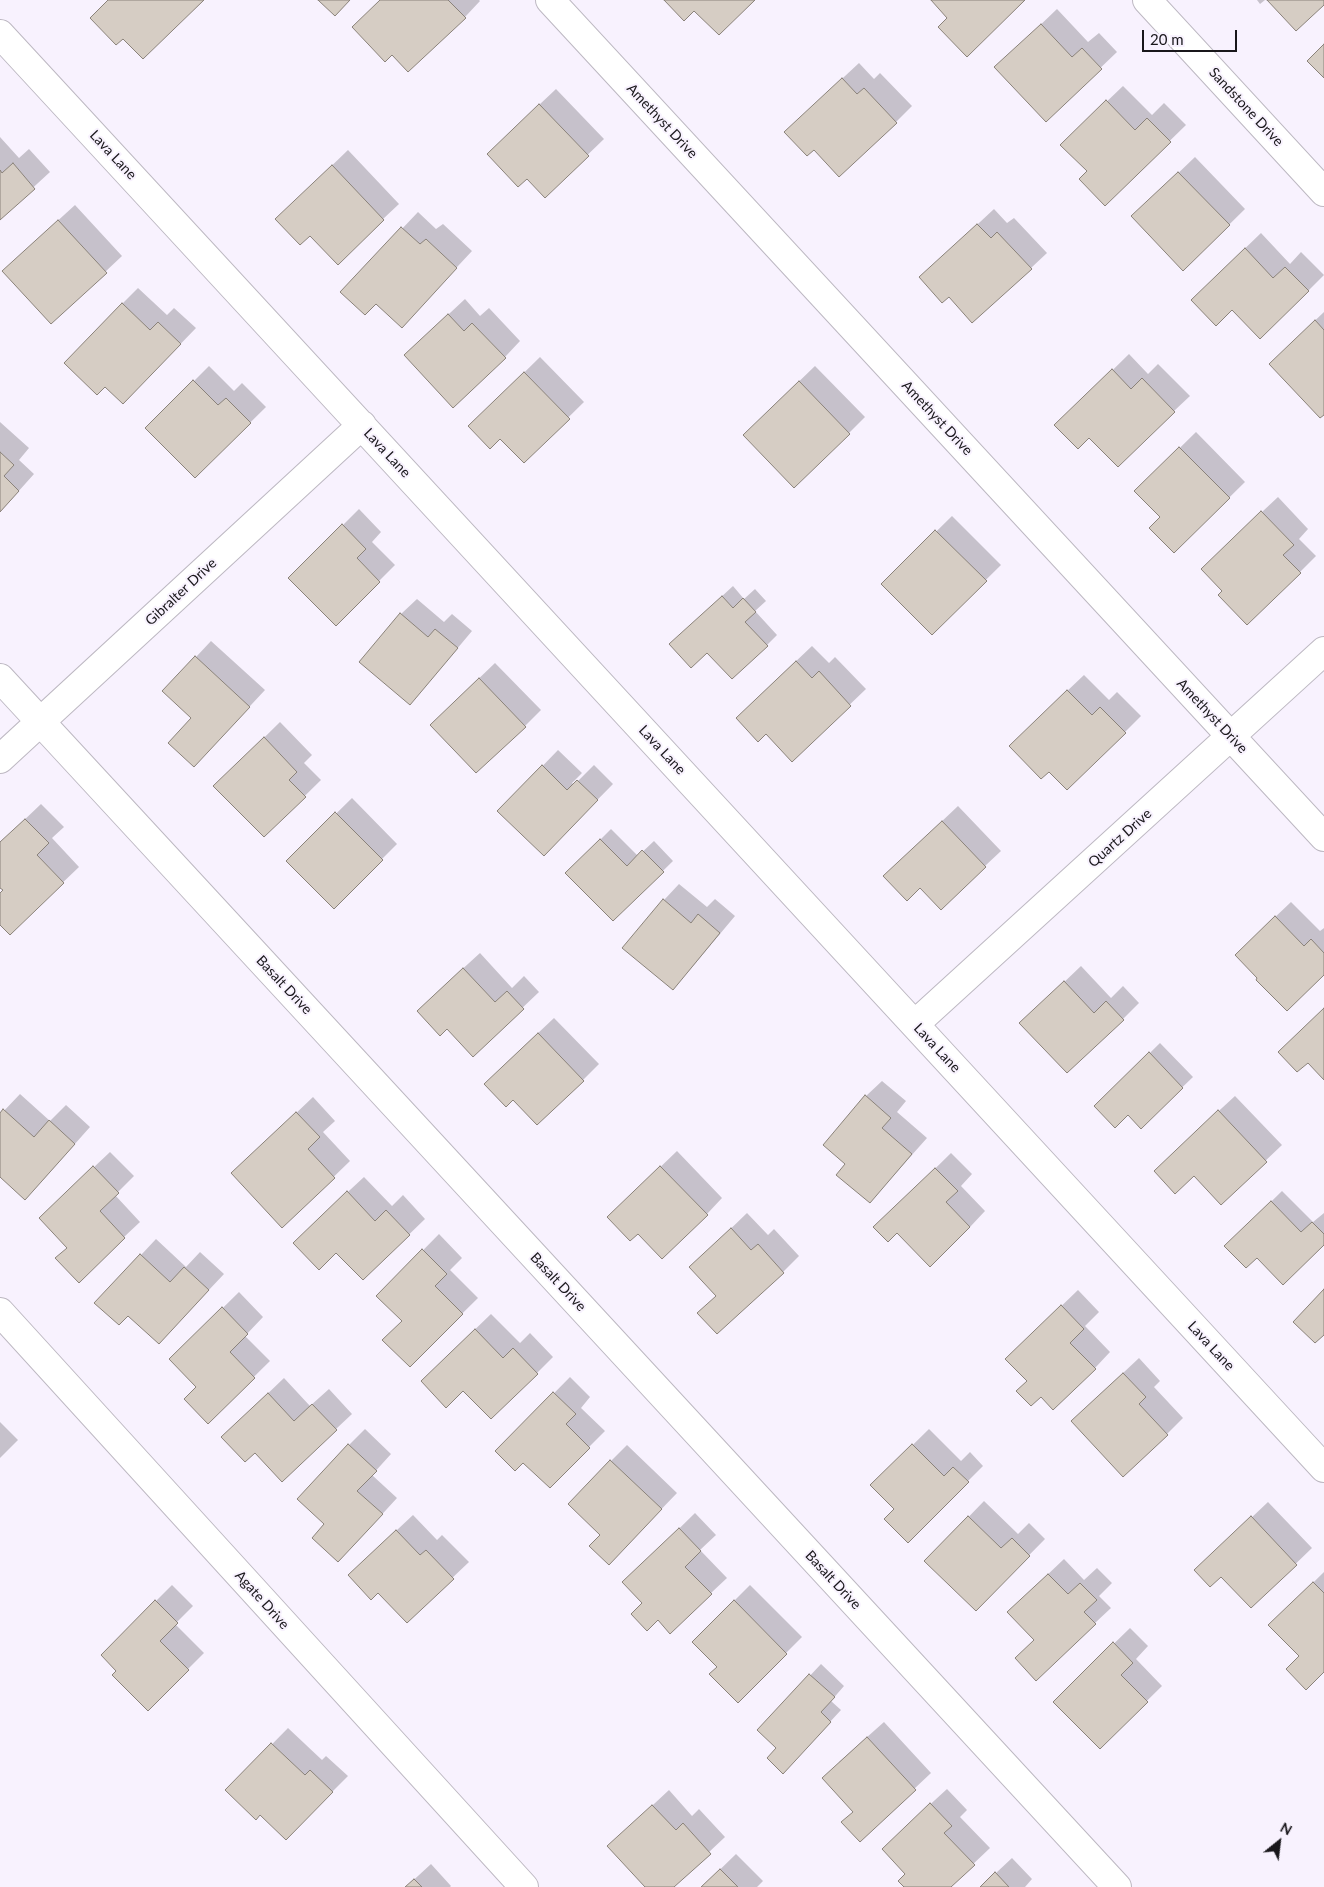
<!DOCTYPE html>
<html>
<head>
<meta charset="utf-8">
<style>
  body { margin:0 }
  #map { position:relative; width:1324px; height:1887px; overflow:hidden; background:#f8f2fe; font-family:Lato,sans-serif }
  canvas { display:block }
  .north { position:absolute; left:1254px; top:1817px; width:50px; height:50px; -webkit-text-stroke:4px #f8f2fe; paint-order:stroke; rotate:29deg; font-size:14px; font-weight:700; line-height:20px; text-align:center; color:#19171b }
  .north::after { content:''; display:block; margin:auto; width:18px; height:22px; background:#19171b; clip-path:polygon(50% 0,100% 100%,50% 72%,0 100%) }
  .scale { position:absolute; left:1142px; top:30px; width:95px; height:22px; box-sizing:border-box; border:2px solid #19171b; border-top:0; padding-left:6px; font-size:15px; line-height:18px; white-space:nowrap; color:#19171b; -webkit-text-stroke:4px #f8f2fe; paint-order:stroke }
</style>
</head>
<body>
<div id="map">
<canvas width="1324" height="1887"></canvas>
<div class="north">N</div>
<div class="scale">20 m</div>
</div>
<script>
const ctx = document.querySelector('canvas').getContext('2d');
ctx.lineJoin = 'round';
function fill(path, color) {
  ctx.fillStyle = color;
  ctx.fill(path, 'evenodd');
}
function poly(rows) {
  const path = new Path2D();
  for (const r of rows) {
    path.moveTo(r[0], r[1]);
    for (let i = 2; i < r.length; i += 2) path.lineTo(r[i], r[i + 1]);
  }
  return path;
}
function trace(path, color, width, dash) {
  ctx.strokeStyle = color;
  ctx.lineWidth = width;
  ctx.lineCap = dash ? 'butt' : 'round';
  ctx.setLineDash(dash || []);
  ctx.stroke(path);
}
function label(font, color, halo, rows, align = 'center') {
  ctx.font = font + ' Lato,sans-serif';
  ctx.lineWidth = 4;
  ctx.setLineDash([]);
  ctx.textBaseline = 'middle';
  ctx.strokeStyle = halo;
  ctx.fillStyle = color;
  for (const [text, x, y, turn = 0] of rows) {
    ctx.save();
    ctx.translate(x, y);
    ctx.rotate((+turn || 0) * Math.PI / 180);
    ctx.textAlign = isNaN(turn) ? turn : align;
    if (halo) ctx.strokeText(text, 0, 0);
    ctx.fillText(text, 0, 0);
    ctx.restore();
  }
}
fill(poly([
  [381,0,479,0,480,1,465,17],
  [1257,0,1265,0,1260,4],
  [1057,9,1088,42,1099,33,1117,52,1046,120,1012,52],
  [859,63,874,79,880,73,912,106,896,122,802,116],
  [1123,86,1152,115,1164,103,1186,125,1105,204,1089,171,1078,129],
  [556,89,604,139,545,196,504,138],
  [0,137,19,158,29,149,50,172,0,218],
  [348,150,399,204,383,219,292,204],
  [1195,157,1245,209,1184,269,1149,201],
  [75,205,122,256,51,323,19,256],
  [994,209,1007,223,1014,218,1047,253,1031,268,937,262],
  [418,212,436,229,443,224,472,251,417,310,376,303,342,292],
  [1261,233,1290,264,1301,252,1324,275,1308,291,1232,309,1208,284],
  [138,288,167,315,174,308,196,328,139,387,105,385,122,304],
  [465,299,480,316,489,308,520,341,505,357,421,340],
  [1324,312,1324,413,1286,348],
  [1129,354,1148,374,1158,364,1190,396,1174,411,1072,410],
  [540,357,584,402,524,461,485,411],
  [209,366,234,391,242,383,266,407,195,477,147,428],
  [815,366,865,417,849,433,760,419],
  [0,422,29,448,19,460,34,474,0,512],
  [1196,432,1245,482,1174,552,1162,517,1136,491],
  [1278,497,1308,529,1299,539,1316,556,1300,572,1223,591,1218,553],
  [359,509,381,532,372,542,395,565,336,624,290,578],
  [952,516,1001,565,932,633,883,584],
  [733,586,744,599,755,589,766,601,755,611,777,635,767,645,707,651,681,634],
  [417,599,444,622,452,614,472,631,425,687,409,703,401,614],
  [211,641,265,690,210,749,193,718,196,657],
  [812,646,829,663,835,657,866,689,792,760,753,702],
  [495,663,541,710,525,726,447,709],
  [1084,675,1109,700,1117,692,1141,716,1125,732,1026,730],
  [280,722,312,755,304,763,321,780,264,836,215,786],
  [558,750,582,773,572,783,574,785,594,765,613,784,544,854,499,811],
  [352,798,397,844,334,907,288,861],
  [41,804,64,827,52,838,79,867,10,933,0,923,0,894,4,890,0,886,0,843],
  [958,806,1001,851,985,866,920,887,884,876],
  [611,829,638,856,654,841,673,861,613,920,567,873],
  [679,884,707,907,715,899,735,916,688,972,673,988,664,900],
  [1291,902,1320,931,1324,928,1324,973,1252,939],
  [480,953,512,988,524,976,539,992,473,1055,434,995],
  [1081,966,1111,998,1123,986,1139,1003,1123,1019,1037,1008],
  [554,1018,599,1064,583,1080,501,1068],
  [1160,1043,1193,1077,1141,1127,1128,1114,1096,1106],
  [882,1081,906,1101,897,1112,927,1138,870,1202,847,1164,866,1096],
  [20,1094,50,1121,66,1105,90,1127,41,1182,0,1176,0,1115],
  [1235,1096,1282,1145,1221,1203,1194,1174,1171,1155],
  [313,1097,335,1121,323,1132,350,1161,283,1226,249,1158],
  [677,1151,722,1198,707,1214,638,1232,625,1201],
  [110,1152,134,1176,115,1195,140,1222,124,1237,69,1247,57,1202],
  [951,1153,972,1174,961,1186,985,1211,970,1227,897,1232,891,1212],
  [364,1177,392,1206,403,1195,425,1219,363,1279,310,1227],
  [1282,1191,1313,1222,1324,1213,1324,1243,1257,1256,1226,1246],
  [747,1213,768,1235,774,1229,799,1256,783,1272,717,1295,691,1267],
  [439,1234,462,1258,450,1270,478,1298,410,1365,403,1321,378,1296],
  [156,1239,186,1267,200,1252,224,1274,174,1327,141,1255],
  [1078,1290,1099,1312,1085,1326,1110,1352,1095,1368,1028,1380,1023,1343],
  [239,1292,263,1317,245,1336,270,1361,208,1422,198,1387,171,1359],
  [491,1314,520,1343,530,1333,553,1357,537,1373,438,1365],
  [1139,1358,1160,1381,1154,1387,1183,1418,1167,1434,1088,1406],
  [570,1377,590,1397,581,1408,605,1431,550,1486,523,1461,497,1451],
  [284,1378,310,1406,329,1389,352,1414,336,1429,255,1451,238,1422],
  [0,1422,18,1440,0,1458],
  [365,1429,391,1454,372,1475,397,1498,354,1545,326,1524,349,1445],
  [929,1429,961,1461,970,1452,983,1466,908,1541,896,1509,872,1485],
  [627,1445,677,1493,624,1548,602,1535,611,1461],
  [984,1501,1018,1534,1029,1523,1045,1539,976,1609,926,1561],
  [1268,1502,1312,1548,1251,1607,1212,1555],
  [695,1513,716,1535,700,1550,727,1578,711,1593,658,1619,644,1603,640,1567],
  [413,1515,437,1540,442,1535,469,1562,407,1621,378,1591,365,1560],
  [1064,1559,1084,1580,1097,1568,1112,1583,1099,1596,1111,1608,1095,1623,1035,1640,1024,1597],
  [1324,1572,1324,1670,1301,1656,1270,1625],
  [172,1585,193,1606,175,1624,204,1653,148,1709,118,1671,102,1655],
  [750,1585,802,1637,738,1701,718,1667,693,1642],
  [1130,1628,1148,1646,1136,1659,1162,1686,1100,1747,1054,1702],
  [821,1664,844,1686,831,1701,841,1710,793,1762,759,1730],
  [884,1722,931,1773,860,1840,854,1811,839,1762],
  [288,1728,322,1760,326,1756,348,1776,286,1838,261,1813,227,1790],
  [947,1789,967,1810,960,1817,990,1848,949,1887,906,1887,907,1874,899,1833],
  [669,1790,692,1816,699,1809,725,1837,672,1887,646,1887,625,1831],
  [736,1854,763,1881,757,1887,702,1887],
  [1012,1858,1032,1879,1025,1887,981,1887],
  [431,1864,451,1886,450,1887,406,1887]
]), '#0003');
const building = poly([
  [108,0,204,0,143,59,123,39,116,45,90,18,108,0],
  [318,0,350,0,335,16,318,0],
  [380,0,448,0,466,18,408,72,392,55,385,62,352,27,380,0],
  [664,0,755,0,719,35,694,11,684,21,664,0],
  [931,0,1025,0,967,57,938,27,947,18,931,0],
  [1267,0,1324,0,1324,5,1296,31,1267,0],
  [1041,24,1072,57,1082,48,1102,69,1046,122,994,67,1041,24],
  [1324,44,1324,78,1307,61,1324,44],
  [842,78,857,94,864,88,897,123,839,177,814,150,807,156,784,132,842,78],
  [1106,100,1135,130,1147,118,1171,142,1105,206,1079,179,1087,171,1060,145,1106,100],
  [539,104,589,156,545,198,527,179,518,187,487,154,539,104],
  [13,163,35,189,0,220,0,170,2,173,13,163],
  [332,165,384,220,338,265,310,236,300,245,275,219,332,165],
  [1178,172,1230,225,1183,271,1131,216,1178,172],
  [58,220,107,273,51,324,2,271,58,220],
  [977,224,991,238,997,232,1032,269,972,323,949,297,942,303,919,277,977,224],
  [401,227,420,244,426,239,457,268,402,328,376,304,365,315,340,292,401,227],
  [1245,248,1273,278,1285,267,1309,291,1260,339,1232,310,1216,326,1191,300,1245,248],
  [122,303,150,330,158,322,181,344,123,404,105,387,97,395,64,363,122,303],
  [448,314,464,331,472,323,506,358,453,408,404,355,448,314],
  [1315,320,1324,330,1324,415,1320,418,1269,364,1315,320],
  [1112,369,1131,389,1142,378,1175,412,1118,467,1089,438,1078,449,1054,425,1112,369],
  [524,372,570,419,524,463,500,439,490,449,468,426,524,372],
  [193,380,218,405,226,398,251,423,195,478,145,428,193,380],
  [799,381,850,434,794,488,743,435,799,381],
  [1179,447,1230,498,1174,553,1149,528,1160,517,1134,491,1179,447],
  [0,452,14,465,4,476,19,491,0,512,0,452],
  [1261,511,1294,545,1283,555,1301,573,1247,625,1218,595,1222,591,1201,569,1261,511],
  [342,524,366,549,357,558,380,582,336,626,288,578,342,524],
  [935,530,987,581,932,635,881,584,935,530],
  [722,596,733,608,743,598,756,612,745,622,768,646,732,679,707,653,691,668,669,644,722,596],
  [400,613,428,637,435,629,458,648,410,705,359,662,400,613],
  [195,656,250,707,194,767,168,743,191,718,162,691,195,656],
  [796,661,812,678,819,671,851,706,792,762,766,734,758,742,736,718,796,661],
  [479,678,526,727,476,773,430,725,479,678],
  [1067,690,1092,715,1100,707,1126,733,1067,790,1049,772,1041,779,1009,746,1067,690],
  [264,737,297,772,289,780,306,797,264,837,213,786,264,737],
  [542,765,567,790,577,780,598,800,544,856,497,811,542,765],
  [335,812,383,860,334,909,286,861,335,812],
  [25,819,49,843,37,855,64,883,10,935,0,925,0,893,3,890,0,888,0,842,25,819],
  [942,821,986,867,941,910,920,888,907,901,883,876,942,821],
  [600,839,627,866,642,850,664,872,613,921,565,873,600,839],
  [663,899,691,923,698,914,720,933,673,990,622,948,663,899],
  [1275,916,1304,946,1311,939,1324,953,1324,975,1287,1011,1256,980,1257,978,1235,955,1275,916],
  [463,968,495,1002,507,991,524,1009,473,1057,447,1029,440,1036,417,1011,463,968],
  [1064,981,1094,1013,1106,1001,1124,1020,1067,1073,1019,1023,1064,981],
  [1324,1008,1324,1080,1308,1063,1297,1072,1278,1052,1324,1008],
  [538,1033,584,1081,537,1125,513,1100,506,1107,484,1084,538,1033],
  [1149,1052,1183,1088,1141,1129,1128,1115,1115,1128,1094,1106,1149,1052],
  [865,1095,891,1118,882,1128,912,1154,870,1203,836,1175,845,1164,823,1145,865,1095],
  [3,1109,34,1137,49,1120,75,1144,25,1200,0,1177,0,1113,3,1109],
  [1218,1110,1267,1162,1221,1205,1194,1176,1175,1194,1154,1171,1218,1110],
  [296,1112,320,1137,308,1149,335,1178,282,1228,231,1173,296,1112],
  [93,1166,119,1193,100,1211,125,1238,79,1283,55,1258,67,1248,39,1218,93,1166],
  [660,1166,708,1215,662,1259,638,1234,630,1241,607,1217,660,1166],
  [935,1168,958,1191,946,1202,970,1227,930,1267,897,1233,888,1242,873,1227,935,1168],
  [347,1191,375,1221,386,1210,410,1235,363,1280,336,1253,319,1270,293,1243,347,1191],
  [1271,1201,1301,1232,1312,1222,1324,1234,1324,1245,1283,1285,1257,1258,1246,1268,1224,1246,1271,1201],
  [731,1228,751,1250,758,1244,784,1273,717,1334,697,1313,716,1296,689,1267,731,1228],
  [422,1249,447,1274,435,1286,463,1314,410,1367,382,1340,402,1321,376,1296,422,1249],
  [140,1254,170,1282,184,1267,209,1290,159,1344,128,1316,119,1325,94,1303,140,1254],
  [1324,1289,1324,1335,1315,1343,1293,1322,1324,1289],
  [1061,1305,1084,1329,1070,1343,1096,1369,1053,1410,1041,1397,1031,1406,1016,1391,1027,1381,1005,1359,1061,1305],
  [222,1307,248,1334,230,1352,255,1378,208,1424,184,1399,196,1387,169,1359,222,1307],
  [475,1329,503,1358,513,1348,538,1374,491,1419,463,1391,446,1408,421,1381,475,1329],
  [1123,1373,1146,1397,1139,1404,1168,1435,1123,1477,1071,1421,1123,1373],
  [553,1392,576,1414,566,1424,590,1448,550,1488,523,1463,515,1471,495,1451,553,1392],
  [268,1393,294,1421,312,1404,337,1430,282,1482,255,1453,245,1462,221,1437,268,1393],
  [348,1444,377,1471,357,1491,383,1514,338,1562,312,1538,324,1524,297,1499,348,1444],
  [912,1444,944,1476,953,1467,969,1482,908,1543,884,1519,894,1509,870,1485,912,1444],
  [610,1460,662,1509,609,1565,589,1546,600,1535,568,1504,610,1460],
  [968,1516,1001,1548,1012,1538,1030,1556,976,1611,924,1561,968,1516],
  [1251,1516,1297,1565,1251,1608,1221,1577,1210,1587,1194,1570,1251,1516],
  [679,1528,701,1551,685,1567,712,1594,670,1634,658,1620,647,1631,631,1614,642,1603,622,1582,679,1528],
  [396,1530,420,1555,426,1550,454,1579,407,1623,378,1593,371,1600,348,1575,396,1530],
  [1048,1574,1068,1594,1080,1583,1097,1600,1084,1612,1096,1624,1036,1681,1015,1658,1034,1640,1007,1612,1048,1574],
  [1313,1582,1324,1593,1324,1672,1306,1690,1286,1669,1299,1656,1268,1625,1313,1582],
  [155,1600,178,1623,160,1641,189,1670,148,1711,112,1675,116,1671,101,1655,155,1600],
  [734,1600,787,1654,738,1703,709,1674,717,1667,692,1642,734,1600],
  [1113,1642,1133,1663,1121,1675,1148,1702,1100,1749,1053,1702,1113,1642],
  [809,1674,835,1697,821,1712,831,1722,783,1774,767,1758,776,1748,757,1730,809,1674],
  [867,1737,916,1790,860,1842,841,1822,853,1812,822,1778,867,1737],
  [271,1743,305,1775,310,1770,333,1792,286,1840,260,1815,256,1820,225,1790,271,1743],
  [930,1803,952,1826,944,1833,975,1865,951,1887,904,1887,898,1881,905,1874,882,1849,930,1803],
  [652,1805,676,1830,683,1823,711,1854,674,1887,645,1887,607,1846,652,1805],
  [720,1869,738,1887,701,1887,720,1869],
  [995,1872,1009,1887,980,1887,995,1872],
  [414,1879,422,1887,405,1887,414,1879]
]);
fill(building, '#d6cdc4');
trace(building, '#8a827a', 1);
const minor = poly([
  [550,0,1324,837],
  [1147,0,1324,192],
  [0,34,1324,1468],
  [0,678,1117,1887],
  [0,759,362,425],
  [915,1024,1324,651],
  [0,1312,524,1887]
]);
trace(minor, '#bdb8c2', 30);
trace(minor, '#fff', 28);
label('14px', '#19171b', '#f8f2fe', [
  ["Sandstone Drive",1246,107,47],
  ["Amethyst Drive",662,121,47],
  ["Lava Lane",113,155,47],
  ["Amethyst Drive",937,418,47],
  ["Lava Lane",387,453,47],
  ["Gibralter Drive",181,592,-43],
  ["Amethyst Drive",1212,716,47],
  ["Lava Lane",662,750,47],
  ["Quartz Drive",1120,838,-42],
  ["Basalt Drive",284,985,47],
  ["Lava Lane",937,1048,47],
  ["Basalt Drive",558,1282,47],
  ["Lava Lane",1211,1346,47],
  ["Basalt Drive",833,1580,47],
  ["Agate Drive",262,1600,48]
]);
</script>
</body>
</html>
